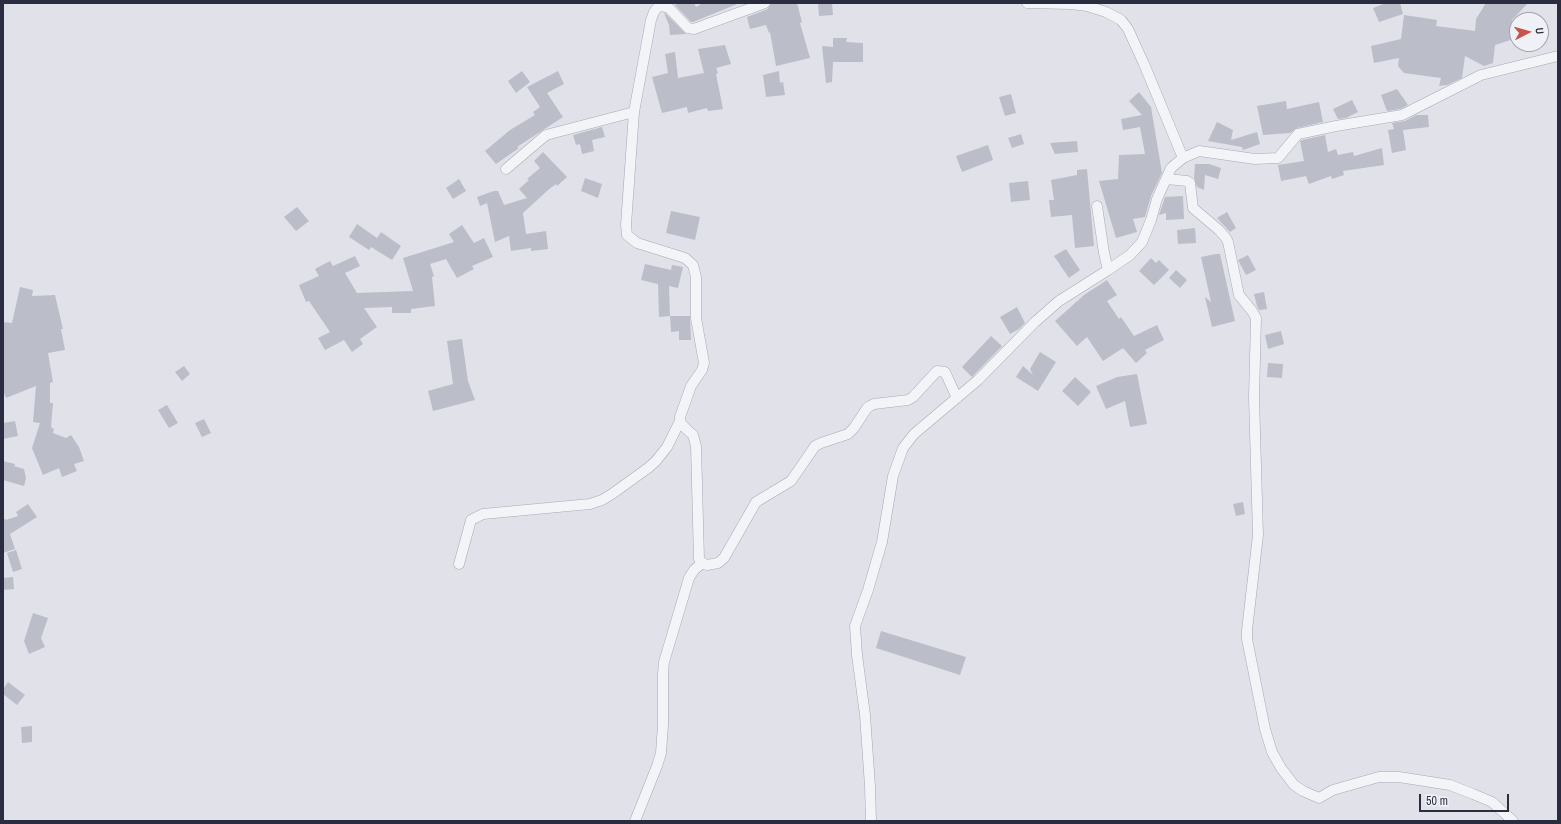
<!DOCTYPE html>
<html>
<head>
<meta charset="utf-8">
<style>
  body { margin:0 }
  #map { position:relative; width:1561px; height:824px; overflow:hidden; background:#e1e2e9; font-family:"Archivo Narrow",sans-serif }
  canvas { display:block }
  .frame { position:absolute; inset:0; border:4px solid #2a2d40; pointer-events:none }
  .north { position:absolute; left:1509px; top:12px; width:40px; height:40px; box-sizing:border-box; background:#f0f1f6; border:1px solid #a1a3ad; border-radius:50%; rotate:84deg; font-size:11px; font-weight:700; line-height:16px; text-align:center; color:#2a2d40 }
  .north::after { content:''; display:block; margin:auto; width:14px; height:18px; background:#c9534a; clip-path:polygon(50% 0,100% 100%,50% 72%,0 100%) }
  .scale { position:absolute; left:1419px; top:794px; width:90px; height:18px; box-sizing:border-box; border:2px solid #2a2d40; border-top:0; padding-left:5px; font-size:12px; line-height:14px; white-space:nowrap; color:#2a2d40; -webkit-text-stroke:3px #f0f1f6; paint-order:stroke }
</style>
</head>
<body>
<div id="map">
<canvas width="1561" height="824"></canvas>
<div class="frame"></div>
<div class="north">U</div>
<div class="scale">50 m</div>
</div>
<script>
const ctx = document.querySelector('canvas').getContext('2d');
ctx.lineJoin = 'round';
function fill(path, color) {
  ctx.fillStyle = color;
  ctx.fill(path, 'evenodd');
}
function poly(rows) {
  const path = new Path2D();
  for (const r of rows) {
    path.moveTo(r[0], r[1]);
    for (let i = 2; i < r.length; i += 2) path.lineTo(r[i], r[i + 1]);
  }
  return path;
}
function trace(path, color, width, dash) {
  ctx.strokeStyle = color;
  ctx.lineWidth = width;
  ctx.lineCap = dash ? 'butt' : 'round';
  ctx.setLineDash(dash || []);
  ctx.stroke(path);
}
fill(poly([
  [679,3,694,3,696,7,703,3,740,3,693,22,691,22,675,5],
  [771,3,797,3,802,22,800,23,810,58,776,66,770,32,769,33,766,25,750,29,747,17,768,9],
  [818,3,832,3,833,15,819,16],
  [1386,3,1400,3,1403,14,1379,22,1373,8],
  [1486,3,1528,3,1512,20,1517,38,1495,45,1493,63,1484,66,1465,56,1462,78,1447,85,1439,86,1441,78,1404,73,1398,66,1399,58,1374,63,1371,46,1401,39,1404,15,1437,20,1436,26,1475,31,1476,19],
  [664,13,666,14,686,34,670,35,669,25],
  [833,38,847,38,846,42,863,43,863,62,833,62,832,82,826,83,822,46,833,47],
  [725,45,731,64,716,68,718,73,716,74,723,109,708,111,707,108,688,113,687,107,662,113,652,77,668,73,665,54,675,52,678,78,704,73,698,49],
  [522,71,530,82,516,93,508,81],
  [558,71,564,84,547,93,563,117,517,147,519,148,496,164,485,151,510,130,535,115,533,112,540,107,527,87],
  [779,71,780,83,783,82,785,95,766,97,763,75],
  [1397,89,1408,105,1400,109,1387,111,1381,95],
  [1139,92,1151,107,1162,173,1151,196,1145,217,1133,219,1137,232,1116,238,1099,181,1118,179,1119,155,1145,154,1140,127,1123,130,1121,119,1142,115,1129,101],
  [1011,94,1016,113,1005,116,999,97],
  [1352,100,1358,112,1346,118,1338,119,1333,109],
  [1286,101,1287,109,1319,102,1323,122,1297,128,1290,133,1263,135,1257,106],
  [1416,115,1428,115,1429,127,1403,130,1406,150,1392,153,1388,130,1394,129,1392,123,1405,121],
  [1217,122,1233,130,1231,140,1257,132,1260,144,1243,150,1242,147,1208,141],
  [602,127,605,137,592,140,594,151,582,154,580,144,576,145,573,135],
  [1021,134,1024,144,1012,148,1008,138],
  [1325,135,1328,152,1336,149,1338,155,1353,152,1354,156,1382,148,1384,165,1343,171,1344,175,1332,179,1331,176,1309,184,1306,176,1281,181,1278,165,1304,161,1300,141,1302,140],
  [1077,141,1078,152,1055,154,1050,143],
  [988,145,993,160,962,172,956,156],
  [543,152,567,177,557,186,556,184,548,190,523,213,526,234,546,231,548,249,531,251,531,248,511,251,509,236,495,242,487,203,480,206,477,197,494,191,498,191,504,205,527,198,519,189,529,180,527,179,540,168,534,161],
  [1195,164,1209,164,1221,168,1218,179,1205,175,1204,190,1197,187,1194,178],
  [1087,169,1094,246,1075,248,1072,215,1051,217,1049,200,1054,200,1051,180,1077,175,1077,170],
  [585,178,602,184,598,198,581,191],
  [459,179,466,191,453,199,446,188],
  [1028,181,1030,200,1011,202,1009,183],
  [1183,196,1184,219,1166,220,1166,213,1159,215,1165,197],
  [297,207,309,221,296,231,284,217],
  [671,211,700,217,695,240,666,233],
  [1227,212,1236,228,1230,232,1217,218],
  [357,224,377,238,381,232,401,246,392,260,371,247,369,250,349,237],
  [462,225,474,243,484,238,493,257,472,266,474,269,457,278,446,259,430,264,434,276,432,277,435,306,411,309,411,313,392,313,392,307,364,308,377,327,360,339,363,344,352,352,344,340,325,350,318,338,330,332,309,301,306,302,299,285,319,276,315,269,330,261,333,266,355,256,360,266,345,273,357,293,413,291,403,258,454,242,449,234],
  [1195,228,1196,243,1178,244,1177,230],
  [1066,249,1080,270,1069,278,1054,256],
  [1216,254,1220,254,1235,321,1212,327,1205,297,1211,302,1201,257],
  [1248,255,1256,270,1246,275,1238,260],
  [1151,258,1156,263,1159,260,1169,270,1154,285,1139,271],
  [645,264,671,270,672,265,683,267,678,288,669,286,670,316,659,317,658,284,641,280],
  [1176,270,1187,280,1180,288,1169,278],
  [1107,280,1117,295,1107,301,1119,319,1121,317,1134,336,1157,325,1164,340,1145,350,1147,353,1136,363,1123,348,1103,361,1087,337,1077,346,1055,321,1084,295],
  [20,287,33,290,32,296,55,295,63,329,61,329,65,350,48,353,53,382,50,383,50,403,53,403,51,427,54,429,53,433,66,438,71,435,79,447,84,461,74,464,77,471,62,477,59,468,43,475,32,448,40,423,33,422,36,386,6,398,3,390,3,322,12,323],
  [1264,292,1267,309,1259,310,1257,306,1254,294],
  [1017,307,1025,323,1019,329,1010,334,1000,317],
  [670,316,690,316,691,340,679,340,679,331,671,332],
  [1281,331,1284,344,1268,349,1265,335],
  [991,336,1002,346,972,377,962,367],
  [462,339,468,381,475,400,433,411,428,391,453,384,447,341],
  [1040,352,1056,362,1038,391,1016,377,1023,366,1033,375,1030,369],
  [1268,363,1283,364,1282,378,1267,377],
  [184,366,190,374,182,381,175,372],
  [1137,374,1147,424,1130,427,1125,401,1106,409,1096,386,1117,377],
  [1075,377,1091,392,1078,406,1062,391],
  [167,405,178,423,169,428,158,410],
  [204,419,211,433,202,437,195,423],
  [15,421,18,436,3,439,3,423],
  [3,461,15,464,14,466,24,469,26,478,24,486,3,480],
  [1243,502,1245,514,1236,516,1233,504],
  [28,504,37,517,10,534,15,549,3,553,3,519,5,519,6,520,18,516,16,512],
  [16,550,22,569,13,572,7,553],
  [13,577,14,589,3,590,3,578],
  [33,613,48,618,41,638,45,647,29,654,24,641],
  [881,631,966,657,960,675,876,648],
  [8,682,25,695,17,705,3,694,3,689],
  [32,726,32,742,22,743,21,727]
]), '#bbbdc8');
const minor = poly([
  [765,3,694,29,688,28,669,8,661,6,657,8,654,12,651,20,634,112,626,225,627,235,637,243,685,258,693,265,696,277,696,318,704,363,702,370,691,386,680,417,681,424,693,435,696,446,699,559,702,563,707,565,718,563,724,558,756,502,791,481,815,446,821,443,848,434,854,428,867,408,870,406,874,404,908,400,913,397,937,371,945,372,957,398],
  [1027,3,1071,4,1087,6,1106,12,1121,20,1128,29,1144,64,1183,158],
  [506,169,546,135,634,112],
  [1167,179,1187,181,1190,183,1193,208,1219,230,1226,238,1228,242,1239,295,1252,311,1256,318,1254,397,1258,535,1247,630,1247,639,1265,729,1272,752,1281,768,1294,785,1303,791,1319,798,1333,790,1354,784,1379,777,1399,777,1450,785,1473,794,1492,802,1513,821],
  [1097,206,1104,253,1108,270],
  [459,564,471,520,483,514,590,504,602,500,612,494,648,468,656,461,667,447,680,421],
  [635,821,657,766,661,753,663,725,663,674,664,662,689,578,694,570,702,563],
  [871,821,870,786,865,715,857,655,855,626,868,590,882,542,893,476,903,448,914,434,978,380,1035,322,1059,301,1108,270,1130,255,1142,242,1151,220,1157,199,1171,168,1183,158,1199,151,1255,159,1278,158,1298,134,1336,126,1402,115,1481,75,1558,56]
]);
trace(minor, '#a6a8b3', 11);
trace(minor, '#f3f4f7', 10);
</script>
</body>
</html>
